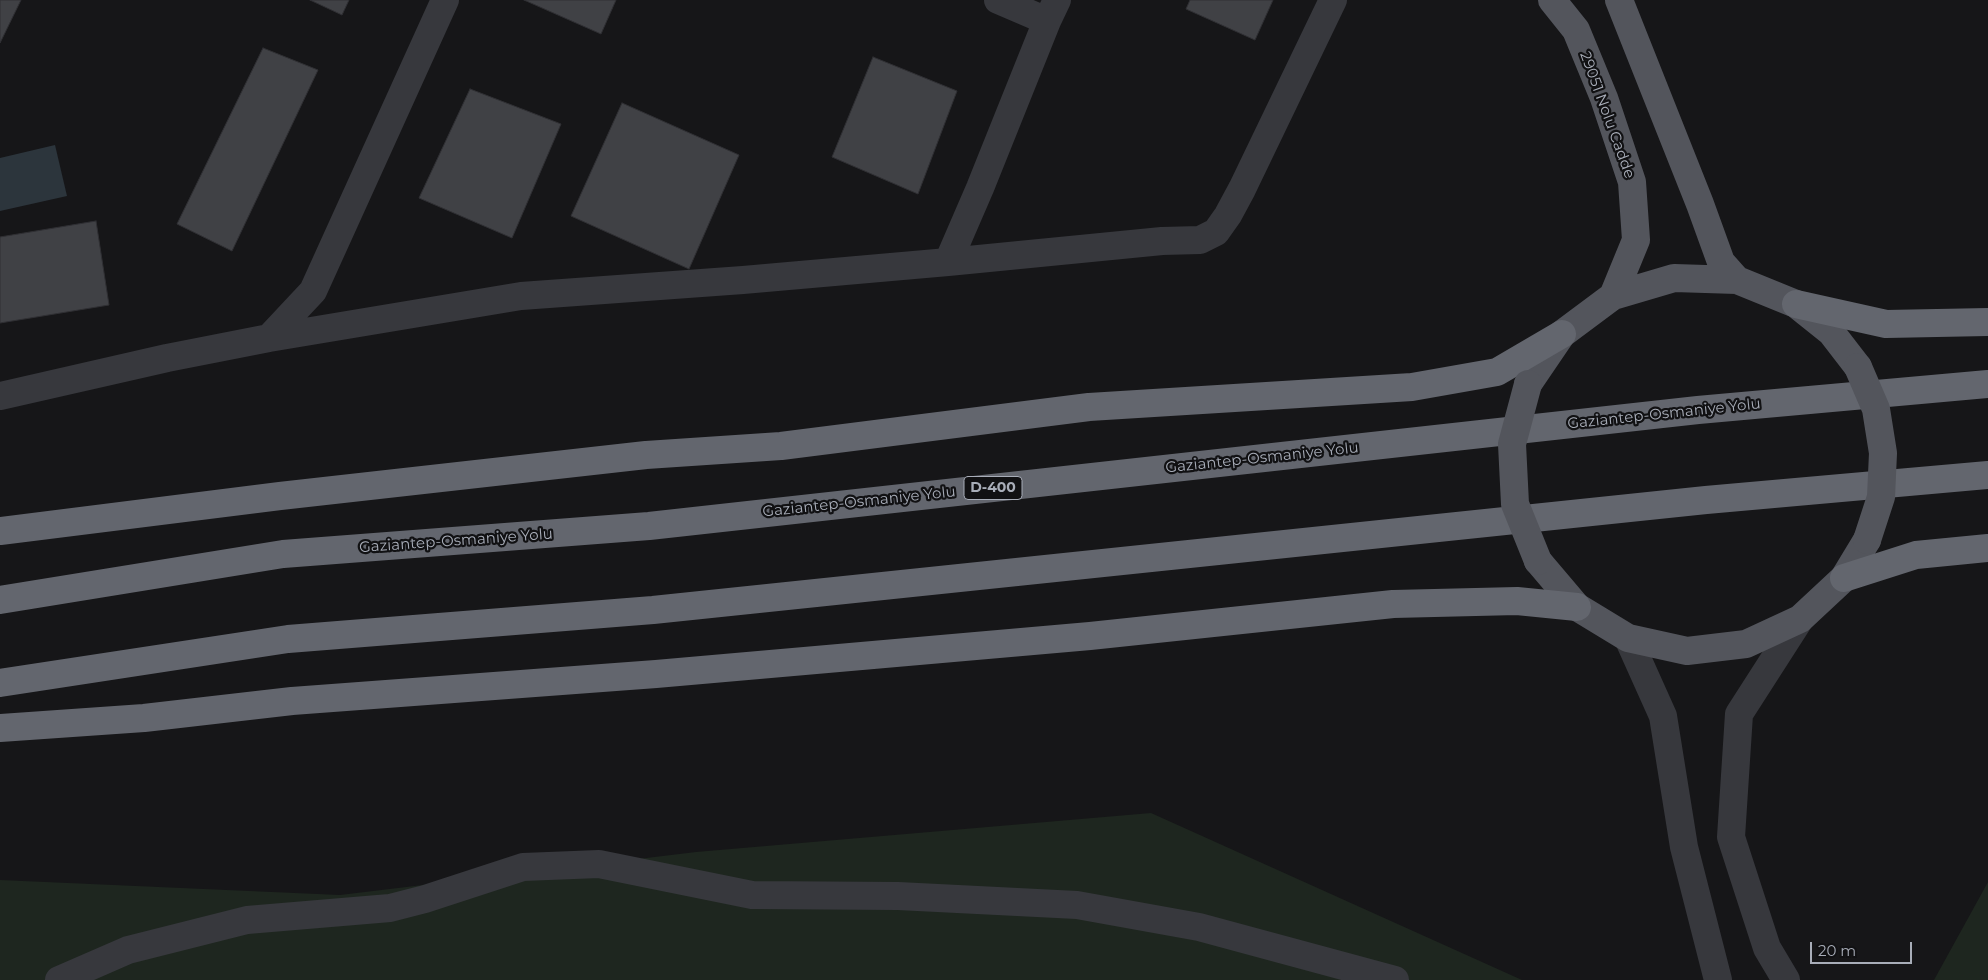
<!DOCTYPE html>
<html>
<head>
<meta charset="utf-8">
<style>
  body { margin:0 }
  #map { position:relative; width:1988px; height:980px; overflow:hidden; background:#161618; font-family:Montserrat,sans-serif }
  canvas { display:block }
  .scale { position:absolute; left:1810px; top:942px; width:102px; height:22px; box-sizing:border-box; border:2px solid #a8adb8; border-top:0; padding-left:6px; font-size:15px; line-height:18px; white-space:nowrap; color:#a8adb8; -webkit-text-stroke:4px #111113; paint-order:stroke }
</style>
</head>
<body>
<div id="map">
<canvas width="1988" height="980"></canvas>
<div class="scale">20 m</div>
</div>
<script>
const ctx = document.querySelector('canvas').getContext('2d');
ctx.lineJoin = 'round';
function fill(path, color) {
  ctx.fillStyle = color;
  ctx.fill(path, 'evenodd');
}
function poly(rows) {
  const path = new Path2D();
  for (const r of rows) {
    path.moveTo(r[0], r[1]);
    for (let i = 2; i < r.length; i += 2) path.lineTo(r[i], r[i + 1]);
  }
  return path;
}
function trace(path, color, width, dash) {
  ctx.strokeStyle = color;
  ctx.lineWidth = width;
  ctx.lineCap = dash ? 'butt' : 'round';
  ctx.setLineDash(dash || []);
  ctx.stroke(path);
}
function label(font, color, halo, rows, align = 'center') {
  ctx.font = font + ' Montserrat,sans-serif';
  ctx.lineWidth = 4.5;
  ctx.setLineDash([]);
  ctx.textBaseline = 'middle';
  ctx.strokeStyle = halo;
  ctx.fillStyle = color;
  for (const [text, x, y, turn = 0] of rows) {
    ctx.save();
    ctx.translate(x, y);
    ctx.rotate((+turn || 0) * Math.PI / 180);
    ctx.textAlign = isNaN(turn) ? turn : align;
    if (halo) ctx.strokeText(text, 0, 0);
    ctx.fillText(text, 0, 0);
    ctx.restore();
  }
}
fill(poly([
  [1151,813,1522,980,0,980,0,880,340,895,696,852],
  [1988,882,1988,980,1934,980]
]), '#1e261f');
fill(poly([
  [55,145,67,196,0,211,0,158]
]), '#2c353c');
const building = poly([
  [0,0,21,0,0,43,0,0],
  [310,0,349,0,342,15,310,0],
  [524,0,616,0,601,34,524,0],
  [1190,0,1273,0,1255,40,1186,9,1190,0],
  [263,48,318,70,232,251,177,224,263,48],
  [873,57,957,91,918,194,832,157,873,57],
  [470,89,561,124,512,238,419,198,470,89],
  [622,103,739,155,689,269,571,216,622,103],
  [96,221,109,305,0,323,0,237,96,221]
]);
fill(building, '#404145');
trace(building, '#303034', 1);
trace(poly([
  [998,0,1047,21],
  [948,262,1162,241,1200,240,1216,232,1228,215,1242,189,1333,0],
  [269,338,521,296,743,280,948,262,980,188,1047,21,1057,0],
  [0,396,167,358,269,338,313,291,445,0],
  [1628,638,1663,716,1684,847,1718,980],
  [59,980,128,950,247,920,390,908,425,899,523,867,599,864,752,895,898,896,1077,905,1199,927,1395,980],
  [1786,980,1767,948,1731,837,1739,714,1800,619]
]), '#37383d', 28);
trace(poly([
  [1552,0,1576,30,1604,98,1632,182,1636,240,1613,296],
  [1619,0,1700,204,1721,262,1737,280],
  [1528,384,1562,334,1613,296,1674,278,1737,280,1796,304,1831,332,1858,367],
  [1538,561,1577,607,1628,638,1687,651,1746,644,1800,619,1844,578,1867,540]
]), '#53555c', 28);
trace(poly([
  [1796,304,1886,324,1988,322],
  [0,531,280,496,646,455,781,446,1089,407,1412,387,1497,372,1562,334],
  [1844,578,1916,555,1988,548],
  [0,600,283,554,649,526,1698,410,1988,384],
  [0,683,288,639,653,610,1706,500,1988,475],
  [0,728,144,718,292,701,656,674,1090,636,1393,604,1517,601,1577,607]
]), '#63666e', 28);
trace(poly([
  [1858,367,1876,409,1883,453,1881,497,1867,540],
  [1528,384,1512,444,1515,504,1538,561]
]), '#53555c', 28);
for (const [x, y, w] of [
  [993,488,58]
]) {
  const box = new Path2D();
  box.roundRect(x - w / 2, y - 11.5, w, 23, 4);
  ctx.fillStyle = '#111113';
  ctx.fill(box);
  trace(box, '#a8adb8', 1);
}
label('bold 14px', '#a8adb8', null, [
  ["D-400",993,488]
]);
label('15px', '#a8adb8', '#111113', [
  ["29051 Nolu Cadde",1607,115,70],
  ["Gaziantep-Osmaniye Yolu",1664,414,-6],
  ["Gaziantep-Osmaniye Yolu",1262,458,-6],
  ["Gaziantep-Osmaniye Yolu",859,502,-6],
  ["Gaziantep-Osmaniye Yolu",456,541,-4]
]);
</script>
</body>
</html>
